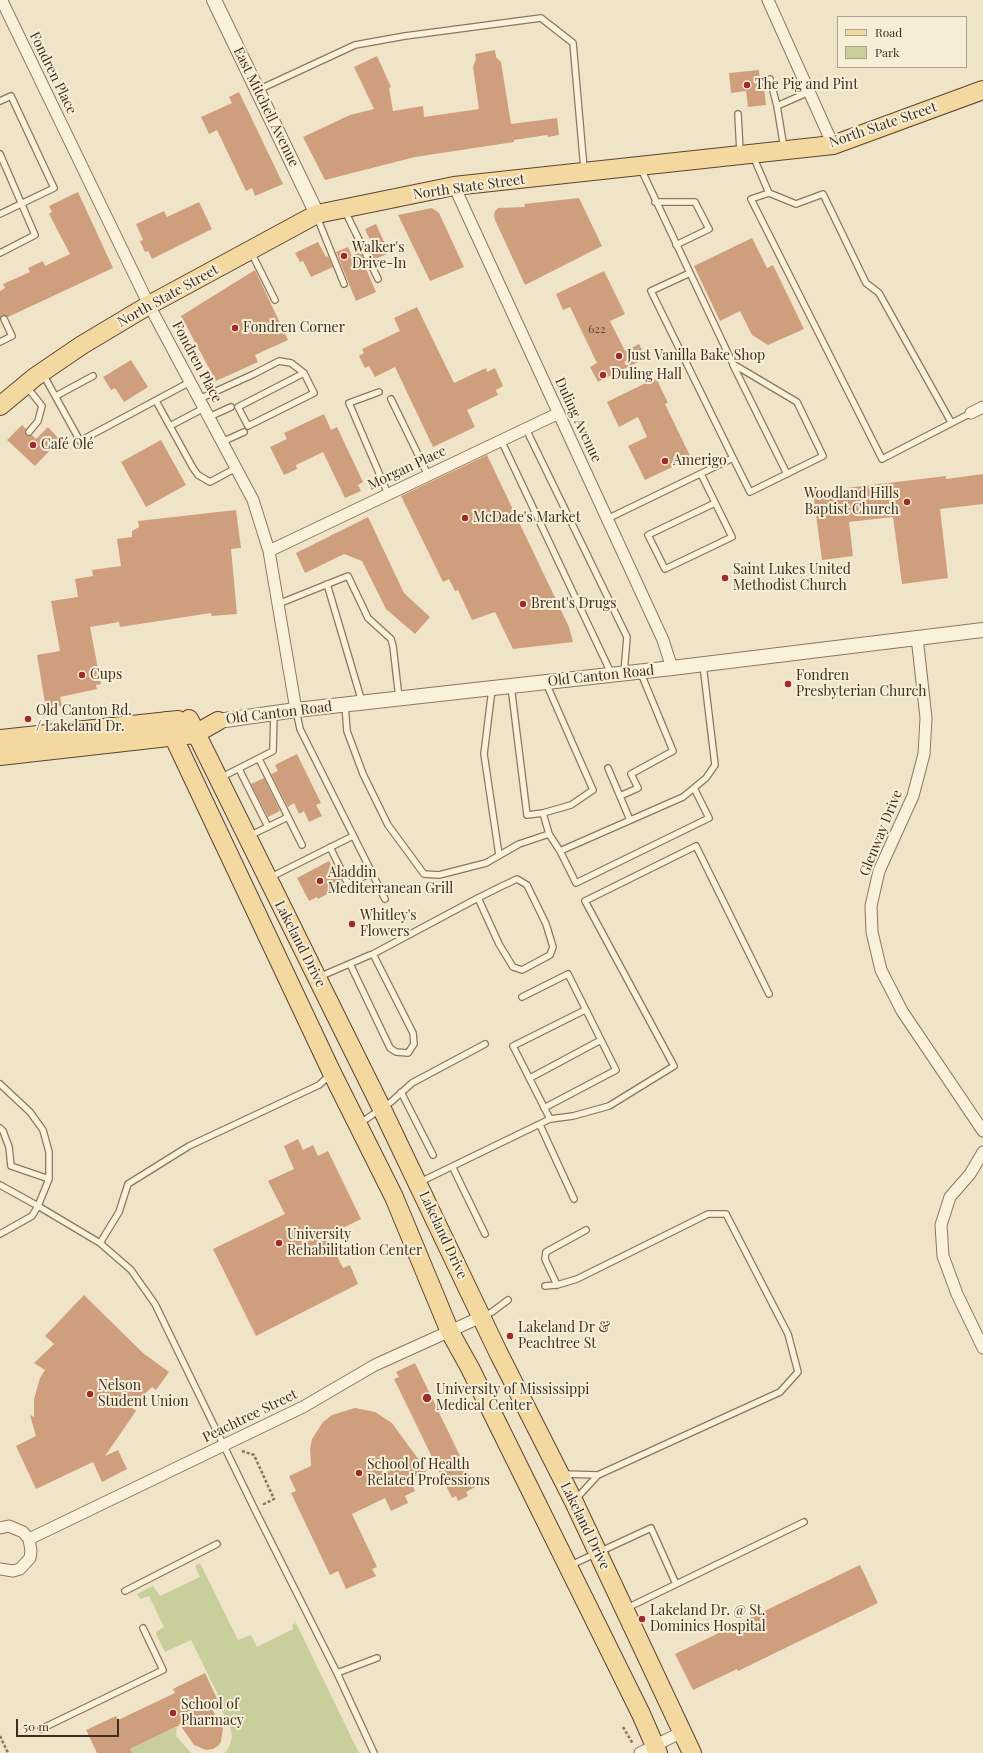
<!DOCTYPE html>
<html>
<head>
<meta charset="utf-8">
<style>
  body { margin:0 }
  #map { position:relative; width:983px; height:1753px; overflow:hidden; background:#f0e4c8; font-family:"Playfair Display",serif }
  canvas { display:block }
  .legend { position:absolute; left:837px; top:16px; width:130px; height:52px; box-sizing:border-box; background:#f7eed8; border:1px solid #ada18e; margin:0; padding:5px 7px; list-style:none; font-size:12px; color:#3d2e20 }
  .legend li { display:flex; align-items:center; gap:8px; height:20px }
  .legend b { width:20px; border:1px solid #ada18e }
  .scale { position:absolute; left:16px; top:1719px; width:103px; height:18px; box-sizing:border-box; border:2px solid #3d2e20; border-top:0; padding-left:5px; font-size:12px; line-height:14px; white-space:nowrap; color:#3d2e20; -webkit-text-stroke:3px #f7eed8; paint-order:stroke }
</style>
</head>
<body>
<div id="map">
<canvas width="983" height="1753"></canvas>
<ul class="legend">
<li><b style="height:5px;background:#f3d9a0"></b>Road</li>
<li><b style="height:11px;background:#c9cf9b"></b>Park</li>
</ul>
<div class="scale">50 m</div>
</div>
<script>
const ctx = document.querySelector('canvas').getContext('2d');
ctx.lineJoin = 'round';
function fill(path, color) {
  ctx.fillStyle = color;
  ctx.fill(path, 'evenodd');
}
function poly(rows) {
  const path = new Path2D();
  for (const r of rows) {
    path.moveTo(r[0], r[1]);
    for (let i = 2; i < r.length; i += 2) path.lineTo(r[i], r[i + 1]);
  }
  return path;
}
function trace(path, color, width, dash) {
  ctx.strokeStyle = color;
  ctx.lineWidth = width;
  ctx.lineCap = dash ? 'butt' : 'round';
  ctx.setLineDash(dash || []);
  ctx.stroke(path);
}
function label(font, color, halo, rows, align = 'center') {
  ctx.font = font + ' "Playfair Display",serif';
  ctx.lineWidth = 4;
  ctx.setLineDash([]);
  ctx.textBaseline = 'middle';
  ctx.strokeStyle = halo;
  ctx.fillStyle = color;
  for (const [text, x, y, turn = 0] of rows) {
    ctx.save();
    ctx.translate(x, y);
    ctx.rotate((+turn || 0) * Math.PI / 180);
    ctx.textAlign = isNaN(turn) ? turn : align;
    if (halo) ctx.strokeText(text, 0, 0);
    ctx.fillText(text, 0, 0);
    ctx.restore();
  }
}
fill(poly([
  [200,1563,238,1640,251,1635,257,1647,293,1629,292,1625,296,1623,359,1753,225,1753,229,1747,232,1737,230,1726,222,1711,225,1709,191,1640,165,1652,156,1634,157,1631,164,1627,149,1596,140,1599,137,1594,153,1586,160,1596,200,1577,195,1566],
  [177,1727,176,1736,191,1753,132,1753,130,1749]
]), '#c9cf9b');
fill(poly([
  [495,50,496,57,501,62,511,124,557,118,559,135,548,137,547,135,514,140,514,142,415,157,325,180,303,137,350,115,374,109,354,67,377,56,391,87,389,88,393,111,423,106,424,117,479,109,473,67,476,59,475,54],
  [759,70,760,80,763,80,766,105,748,107,746,91,731,93,729,73],
  [239,92,283,184,255,196,252,188,246,191,217,130,209,134,201,117,232,103,229,97],
  [78,192,113,268,8,317,4,315,0,318,0,291,5,288,3,284,30,272,28,268,43,261,45,266,70,254,49,214,52,212,49,206],
  [579,198,602,246,525,285,495,220,494,215,495,211,498,208,525,207,524,204],
  [199,202,212,229,152,259,148,251,145,252,140,241,143,240,136,224,164,211,167,217],
  [432,208,439,213,464,267,430,281,398,215],
  [376,224,389,253,373,260,368,249,373,247,365,229],
  [752,238,767,268,773,265,804,329,768,345,752,335,740,311,720,321,694,266],
  [318,242,326,257,328,256,333,267,311,277,303,261,300,262,295,253],
  [348,247,352,256,360,252,366,263,364,264,376,292,356,301,336,252],
  [255,270,288,340,255,355,258,362,216,381,181,316],
  [604,271,625,314,610,321,625,351,639,344,646,358,598,382,590,367,597,363,570,307,563,310,556,294],
  [417,307,454,383,486,368,487,372,495,368,503,386,496,390,498,395,467,410,475,427,433,447,395,367,375,377,369,366,365,368,359,356,364,353,362,349,400,331,394,318],
  [131,360,148,387,124,402,115,388,111,390,103,377],
  [656,378,668,403,665,404,691,458,645,480,628,446,647,437,638,417,619,427,607,402],
  [324,414,331,430,337,427,363,482,358,485,361,491,345,498,323,452,296,465,297,469,284,475,270,447,287,439,284,433],
  [22,425,26,429,26,435,32,435,36,439,48,427,60,440,35,466,7,440],
  [161,440,186,485,146,507,121,462],
  [487,455,569,627,573,642,513,649,495,612,472,620,458,590,455,591,449,579,443,582,401,496],
  [983,474,983,504,940,509,948,578,902,584,893,517,849,522,853,556,822,560,813,492,946,476,946,479],
  [236,510,241,548,231,549,237,614,212,616,211,613,120,627,119,622,90,627,101,684,96,685,97,689,60,697,62,706,46,709,37,655,60,651,51,601,78,597,75,579,93,576,92,570,121,566,117,539,132,537,132,531,139,527,138,521],
  [368,517,404,593,430,617,415,634,386,609,362,561,344,554,305,573,296,553],
  [297,754,321,803,316,805,322,816,309,822,304,811,299,814,294,803,288,807,271,774,278,771,275,765],
  [264,778,280,811,268,817,251,784],
  [329,861,333,868,335,867,342,881,340,882,342,886,318,899,317,897,309,901,297,878],
  [298,1139,303,1150,313,1145,318,1156,328,1151,361,1219,327,1236,343,1268,350,1265,358,1284,256,1336,213,1249,285,1214,268,1181,294,1169,284,1146],
  [84,1295,143,1353,169,1372,156,1390,152,1387,131,1407,136,1411,105,1456,118,1450,127,1469,102,1482,93,1462,36,1489,16,1446,36,1436,30,1415,34,1417,34,1399,40,1378,45,1370,34,1363,54,1344,45,1336],
  [415,1363,475,1487,466,1492,468,1496,458,1501,456,1496,452,1498,394,1379,399,1377,396,1372],
  [355,1408,375,1412,392,1423,427,1471,409,1479,415,1491,405,1496,408,1503,391,1511,385,1498,352,1514,377,1567,372,1569,376,1576,346,1589,338,1571,330,1575,291,1493,296,1491,289,1476,311,1466,310,1449,312,1439,323,1422,332,1415],
  [860,1565,878,1603,738,1671,737,1669,693,1690,675,1654],
  [205,1673,220,1705,212,1709,223,1729,221,1742,218,1746,213,1749,206,1750,194,1745,180,1725,130,1749,132,1753,97,1753,86,1730,116,1716,118,1720,175,1693,173,1689]
]), '#cf9f7d');
const service = poly([
  [770,79,777,106],
  [258,90,355,45,405,36,541,18,573,43,584,169],
  [0,101,11,96,54,188,0,214],
  [738,114,740,152],
  [784,148,777,106,809,92],
  [0,154,35,235,0,253],
  [753,156,769,193],
  [655,202,695,202,709,229,676,245],
  [345,211,378,279],
  [317,217,344,284],
  [251,252,275,300],
  [690,273,651,291,733,458],
  [0,342,12,336,4,319],
  [733,365,787,474],
  [43,374,80,441,190,382],
  [27,387,42,406,38,421,29,432],
  [379,392,349,403,388,494],
  [56,396,93,376],
  [199,399,254,374,279,361,291,363,304,373,314,393,248,426,238,407,304,373],
  [391,399,428,475],
  [156,401,193,468,198,475,210,482,236,468],
  [209,417,231,407],
  [951,422,879,293,866,283,823,194,796,204,769,193,751,199,882,459,971,413],
  [170,426,204,408],
  [526,429,627,637,624,673],
  [501,440,611,673],
  [222,442,244,432],
  [701,474,732,537,665,569,648,535,715,503],
  [607,519,733,458,750,492,823,456,797,402,733,364,641,169],
  [327,584,362,702],
  [278,604,348,576,368,618,391,639,393,646,399,698],
  [511,686,527,815,543,813,571,805,593,790,546,683],
  [492,689,484,754,499,855],
  [345,705,347,731,363,774,388,825,424,874,439,875,486,863,519,844,549,834,560,851,683,797,706,778,715,765,703,665],
  [296,710,300,729,385,899],
  [259,759,302,845],
  [608,768,630,820],
  [239,769,268,827],
  [220,778,273,751,274,713],
  [620,796,638,788,631,774,673,751,640,671],
  [543,813,549,834],
  [249,836,288,817],
  [330,847,348,884,371,873],
  [560,851,576,883,709,818,694,788],
  [269,878,353,836],
  [350,964,390,1048,396,1052,408,1053,414,1044,413,1033,373,954],
  [319,977,370,955,373,954,478,898,500,887,517,879,527,885,546,924,553,947,550,955,522,970,513,967,499,944,478,898],
  [522,997,568,974,616,1070,544,1108],
  [530,1078,601,1040],
  [0,1084,30,1112,43,1130,49,1152,49,1179,38,1206,0,1185],
  [401,1092,433,1155],
  [550,1119,573,1116,609,1106,674,1066,585,901,696,846,769,994],
  [359,1124,391,1102,412,1083,485,1044],
  [540,1125,574,1199],
  [0,1128,3,1131,9,1147,11,1166,49,1179],
  [453,1168,485,1234],
  [420,1182,550,1119,513,1046,585,1010],
  [0,1234,32,1216,38,1206,100,1243,131,1270,155,1304,255,1510,337,1673,374,1753],
  [100,1243,119,1212,128,1184,189,1146,319,1085,331,1074],
  [557,1285,545,1259,546,1252,586,1230],
  [545,1286,557,1285,577,1279,708,1214,726,1214,788,1334,798,1372,780,1392,598,1475],
  [483,1316,492,1312,508,1300],
  [563,1474,598,1475,575,1500],
  [571,1565,651,1528,676,1584],
  [125,1591,217,1544],
  [627,1608,804,1522],
  [337,1673,377,1658],
  [41,1729,163,1670,143,1628]
]);
const minor = poly([
  [768,0,833,145],
  [2,1,149,305,253,500,269,551,296,710],
  [454,186,663,640,672,668],
  [971,413,983,407],
  [269,551,559,413],
  [917,637,926,718,924,754,913,796,879,871,871,906,872,932,881,970,902,1011,983,1131],
  [983,1152,970,1174,950,1197,941,1225,943,1256,957,1294,983,1348],
  [0,1528,9,1526,23,1532,29,1539,31,1551,30,1558,20,1569,13,1571,0,1569],
  [29,1539,303,1407,375,1365,481,1317],
  [640,1753,682,1732]
]);
const tertiary = poly([
  [214,0,317,214],
  [218,721,296,710,672,668,983,630]
]);
const primary = poly([
  [0,406,35,377,82,345,149,305,317,214,454,186,833,145,983,90],
  [189,719,381,1107,498,1352,574,1502,692,1753],
  [166,721,332,1073,394,1197,450,1332,470,1368,641,1714,658,1753],
  [0,739,178,720],
  [0,756,195,734,218,721]
]);
trace(service, '#8d765c', 8);
trace(minor, '#8d765c', 13);
trace(tertiary, '#8d765c', 16);
trace(primary, '#5b4430', 20);
trace(poly([
  [242,1451,254,1455,274,1499,264,1504,265,1506],
  [623,1727,633,1744],
  [0,1736,8,1753]
]), '#8d765c', 2.5, [3, 2]);
trace(service, '#faf1dc', 5.5);
trace(minor, '#faf1dc', 11);
trace(tertiary, '#faf1dc', 14);
trace(primary, '#f3d9a0', 18);
for (const [x, y, r, color] of [
  [747,85,4,"#9e2a2b"],
  [344,256,4,"#9e2a2b"],
  [235,328,4,"#9e2a2b"],
  [619,356,4,"#9e2a2b"],
  [603,375,4,"#9e2a2b"],
  [33,445,4,"#9e2a2b"],
  [665,461,4,"#9e2a2b"],
  [907,502,4,"#9e2a2b"],
  [465,518,4,"#9e2a2b"],
  [725,578,4,"#9e2a2b"],
  [523,604,4,"#9e2a2b"],
  [82,675,4,"#9e2a2b"],
  [788,684,4,"#9e2a2b"],
  [28,719,4,"#9e2a2b"],
  [320,881,4,"#9e2a2b"],
  [352,924,4,"#9e2a2b"],
  [279,1243,4,"#9e2a2b"],
  [510,1336,4,"#9e2a2b"],
  [90,1394,4,"#9e2a2b"],
  [427,1398,5,"#9e2a2b"],
  [359,1473,4,"#9e2a2b"],
  [642,1619,4,"#9e2a2b"],
  [173,1713,4,"#9e2a2b"]
]) {
  const dot = new Path2D();
  dot.arc(x, y, r, 0, 2 * Math.PI);
  ctx.fillStyle = color;
  ctx.fill(dot);
  trace(dot, '#f7eed8', 1.5);
}
label('12px', '#624a37', null, [
  ["622",597,329]
]);
label('14px', '#3d2e20', '#f7eed8', [
  ["Fondren Place",53,73,64],
  ["East Mitchell Avenue",266,107,64],
  ["North State Street",883,125,-19],
  ["North State Street",469,187,-8],
  ["North State Street",168,296,-29],
  ["Fondren Place",197,362,62],
  ["Duling Avenue",578,420,65],
  ["Morgan Place",407,468,-25],
  ["Old Canton Road",601,676,-6],
  ["Old Canton Road",279,713,-7],
  ["Glenway Drive",881,833,-68],
  ["Lakeland Drive",300,944,63],
  ["Lakeland Drive",443,1235,65],
  ["Peachtree Street",250,1416,-26],
  ["Lakeland Drive",585,1526,64]
]);
label('14px', '#3d2e20', '#f7eed8', [
  ["The Pig and Pint",755,85],
  ["Walker's",352,248],
  ["Drive-In",352,264],
  ["Fondren Corner",243,328],
  ["Just Vanilla Bake Shop",627,356],
  ["Duling Hall",611,375],
  ["Café Olé",41,445],
  ["Amerigo",673,461],
  ["Woodland Hills",899,494,"right"],
  ["Baptist Church",899,510,"right"],
  ["McDade's Market",473,518],
  ["Saint Lukes United",733,570],
  ["Methodist Church",733,586],
  ["Brent's Drugs",531,604],
  ["Cups",90,675],
  ["Fondren",796,676],
  ["Presbyterian Church",796,692],
  ["Old Canton Rd.",36,711],
  ["/ Lakeland Dr.",36,727],
  ["Aladdin",328,873],
  ["Mediterranean Grill",328,889],
  ["Whitley's",360,916],
  ["Flowers",360,932],
  ["University",287,1235],
  ["Rehabilitation Center",287,1251],
  ["Lakeland Dr &",518,1328],
  ["Peachtree St",518,1344],
  ["Nelson",98,1386],
  ["Student Union",98,1402],
  ["University of Mississippi",436,1390],
  ["Medical Center",436,1406],
  ["School of Health",367,1465],
  ["Related Professions",367,1481],
  ["Lakeland Dr. @ St.",650,1611],
  ["Dominics Hospital",650,1627],
  ["School of",181,1705],
  ["Pharmacy",181,1721]
], 'left');
</script>
</body>
</html>
